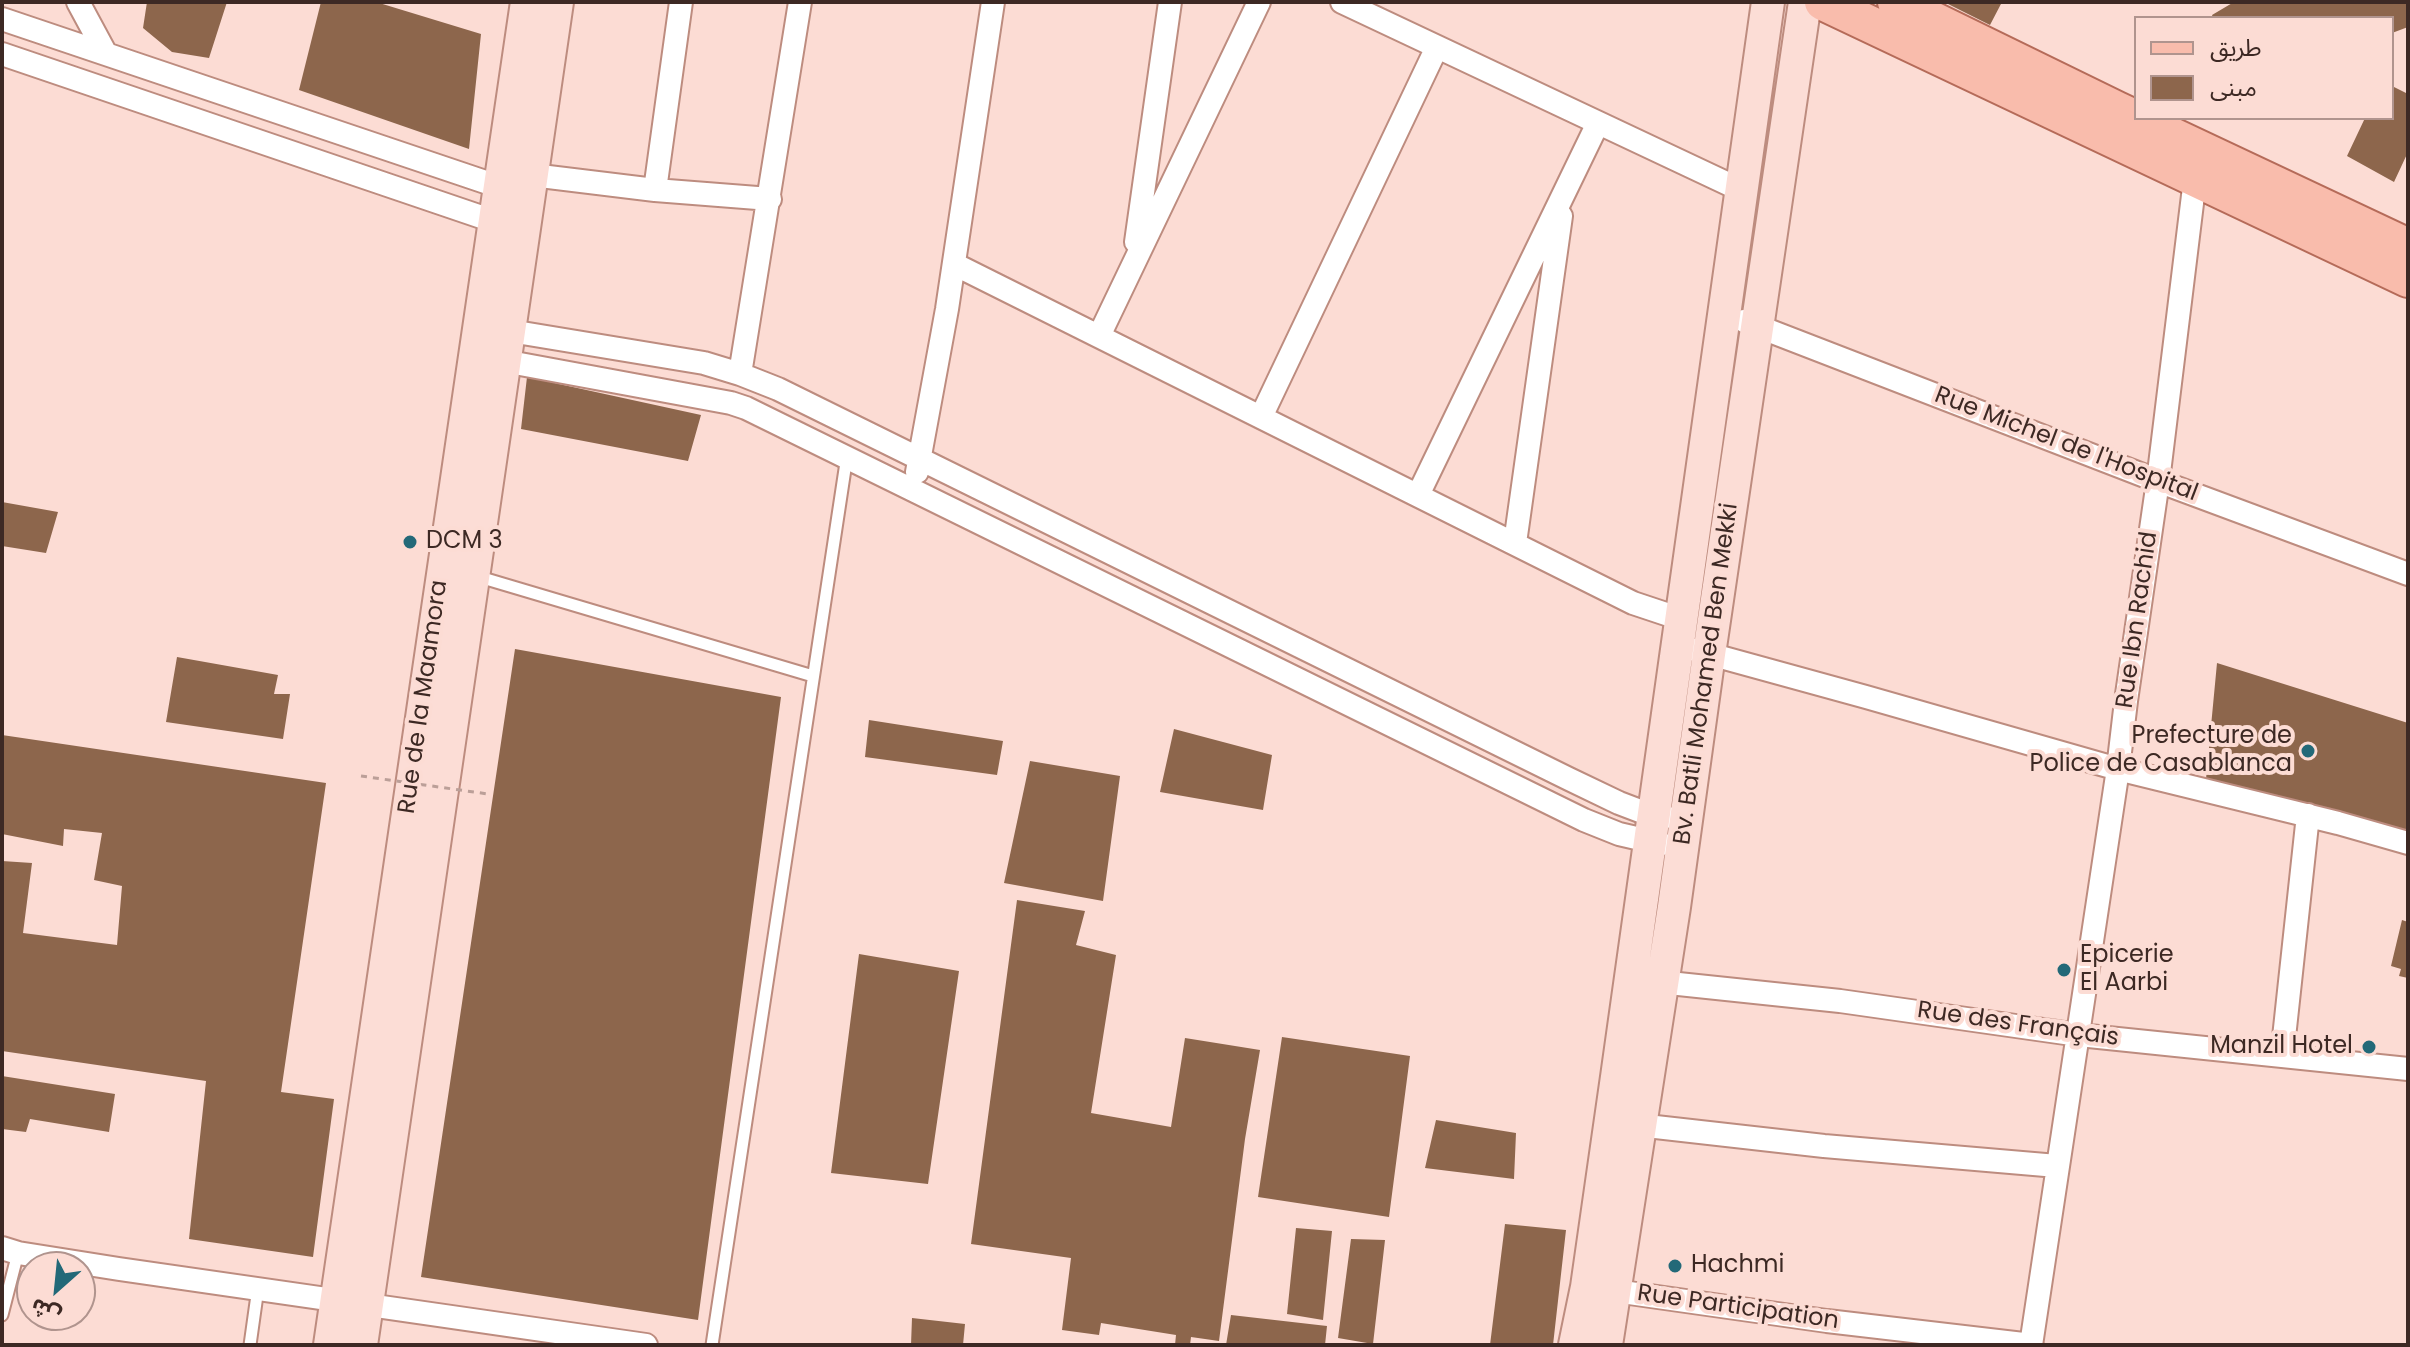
<!DOCTYPE html>
<html>
<head>
<meta charset="utf-8">
<style>
  body { margin:0 }
  #map { position:relative; width:2410px; height:1347px; overflow:hidden; background:#fcdcd4; font-family:Poppins,"Noto Sans Arabic",sans-serif }
  canvas { display:block }
  .frame { position:absolute; inset:0; border:4px solid #3d2924; pointer-events:none }
  .legend { position:absolute; left:2134px; top:16px; width:260px; height:104px; box-sizing:border-box; background:#fcdcd4; border:2px solid #b0948e; margin:0; padding:10px 14px; list-style:none; font-size:24px; color:#3d2924 }
  .legend li { display:flex; align-items:center; gap:16px; height:40px }
  .legend b { width:40px; border:2px solid #b0948e }
  .north { position:absolute; left:16px; top:1251px; width:80px; height:80px; box-sizing:border-box; background:#fcdcd4; border:2px solid #b0948e; border-radius:50%; rotate:207deg; font-size:22px; font-weight:700; line-height:32px; text-align:center; color:#3d2924 }
  .north::after { content:''; display:block; margin:auto; width:28px; height:36px; background:#236978; clip-path:polygon(50% 0,100% 100%,50% 72%,0 100%) }
</style>
</head>
<body>
<div id="map">
<canvas width="2410" height="1347"></canvas>
<div class="frame"></div>
<ul class="legend">
<li><b style="height:10px;background:#f9bcac"></b>طريق</li>
<li><b style="height:22px;background:#8d664c"></b>مبنى</li>
</ul>
<div class="north">ش</div>
</div>
<script>
const ctx = document.querySelector('canvas').getContext('2d');
ctx.lineJoin = 'round';
function fill(path, color) {
  ctx.fillStyle = color;
  ctx.fill(path, 'evenodd');
}
function poly(rows) {
  const path = new Path2D();
  for (const r of rows) {
    path.moveTo(r[0], r[1]);
    for (let i = 2; i < r.length; i += 2) path.lineTo(r[i], r[i + 1]);
  }
  return path;
}
function trace(path, color, width, dash) {
  ctx.strokeStyle = color;
  ctx.lineWidth = width;
  ctx.lineCap = dash ? 'butt' : 'round';
  ctx.setLineDash(dash || []);
  ctx.stroke(path);
}
function label(font, color, halo, rows, align = 'center') {
  ctx.font = font + ' Poppins,sans-serif';
  ctx.lineWidth = 8;
  ctx.setLineDash([]);
  ctx.textBaseline = 'middle';
  ctx.strokeStyle = halo;
  ctx.fillStyle = color;
  for (const [text, x, y, turn = 0] of rows) {
    ctx.save();
    ctx.translate(x, y);
    ctx.rotate((+turn || 0) * Math.PI / 180);
    ctx.textAlign = isNaN(turn) ? turn : align;
    if (halo) ctx.strokeText(text, 0, 0);
    ctx.fillText(text, 0, 0);
    ctx.restore();
  }
}
fill(poly([
  [147,2,227,2,209,58,172,52,143,28],
  [321,2,376,2,481,34,469,149,299,90],
  [1944,2,2002,2,1990,25],
  [2234,2,2408,2,2408,27,2392,33,2392,18,2213,18,2212,15],
  [2392,86,2408,94,2408,152,2394,182,2347,156,2365,118,2392,118],
  [527,377,701,415,688,461,521,429],
  [2,502,58,512,46,553,2,546],
  [515,649,781,697,698,1320,421,1277],
  [177,657,278,675,274,694,290,694,283,739,166,722],
  [2217,663,2408,723,2408,834,2206,779],
  [869,720,1003,741,997,775,865,757],
  [1174,729,1272,755,1263,810,1160,792],
  [2,735,326,783,281,1092,334,1099,313,1257,189,1239,206,1081,2,1051,2,861,32,863,23,933,117,945,122,886,94,880,102,833,64,829,63,846,2,834],
  [1030,761,1120,776,1103,901,1004,883],
  [1017,900,1085,911,1076,945,1116,955,1091,1113,1171,1127,1185,1038,1260,1050,1245,1139,1219,1341,1191,1337,1190,1345,1175,1345,1176,1335,1101,1323,1099,1335,1062,1330,1071,1258,971,1244],
  [2402,920,2408,922,2408,978,2399,976,2401,969,2391,966],
  [859,954,959,971,928,1184,831,1173],
  [1282,1037,1410,1056,1389,1217,1258,1197],
  [2,1076,115,1094,109,1132,30,1119,26,1132,2,1129],
  [1436,1120,1516,1133,1514,1179,1425,1168],
  [1505,1224,1566,1230,1553,1345,1490,1345],
  [1296,1228,1332,1231,1323,1320,1287,1314],
  [1351,1239,1385,1240,1373,1344,1338,1338],
  [1231,1315,1327,1326,1325,1345,1226,1345],
  [912,1318,965,1324,963,1345,911,1345]
]), '#8d664c');
const lane = poly([
  [476,576,813,676],
  [2,1315,18,1253],
  [250,1345,258,1288],
  [712,1345,847,456]
]);
const street = poly([
  [78,2,106,54],
  [1342,2,1741,190],
  [2,19,512,191],
  [2,54,508,226],
  [532,175,655,190,770,199],
  [655,190,681,2],
  [1136,242,1170,2],
  [954,264,1633,603,1681,619],
  [1744,321,2158,481,2408,574],
  [498,329,704,363,740,374,778,389,1569,779,1619,803,1640,811,1666,817],
  [1099,336,1259,2],
  [493,359,731,403,746,408,1584,820,1619,834,1662,844],
  [740,374,800,2],
  [1261,417,1437,47],
  [917,472,947,309,993,2],
  [1418,495,1598,123],
  [1515,543,1561,216],
  [1695,650,1866,697,2118,769,2338,823,2408,843],
  [1650,981,1840,1001,2079,1035,2408,1069],
  [2282,1056,2308,815],
  [1629,1124,1824,1146,2057,1166],
  [2,1248,18,1253,119,1269,646,1345],
  [1601,1289,1827,1321,2032,1345],
  [2031,1345,2118,769,2126,701,2158,481,2195,179]
]);
const secondary = poly([
  [330,1345,527,2],
  [361,1345,557,2],
  [1575,1345,1587,1287,1617,1077,1768,2],
  [1606,1345,1674,907,1709,654,1805,2]
]);
const primary = poly([
  [1823,2,2408,279],
  [1896,2,2117,110,2408,247]
]);
trace(lane, '#bd8c7f', 15);
trace(street, '#bd8c7f', 26);
trace(secondary, '#bd8c7f', 36);
trace(primary, '#b56b59', 40);
trace(lane, '#fff', 11);
trace(street, '#fff', 22);
trace(secondary, '#fcddd6', 32);
trace(primary, '#f9bcac', 36);
trace(poly([
  [361,776,488,794]
]), '#bb9f98', 3, [6, 6]);
for (const [x, y, r, color] of [
  [410,542,8,"#236978"],
  [2308,751,8,"#236978"],
  [2064,970,8,"#236978"],
  [2369,1047,8,"#236978"],
  [1675,1266,8,"#236978"]
]) {
  const dot = new Path2D();
  dot.arc(x, y, r, 0, 2 * Math.PI);
  ctx.fillStyle = color;
  ctx.fill(dot);
  trace(dot, '#fcdcd4', 3);
}
label('24px', '#3d2924', '#fcdcd4', [
  ["Rue Michel de l'Hospital",2066,445,21],
  ["Rue Ibn Rachid",2138,620,-82],
  ["Bv. Batli Mohamed Ben Mekki",1707,674,-82],
  ["Rue de la Maamora",424,697,-82],
  ["Rue des Français",2018,1025,8],
  ["Rue Participation",1738,1308,8]
]);
label('24px', '#3d2924', '#fcdcd4', [
  ["DCM 3",426,542],
  ["Prefecture de",2292,737,"right"],
  ["Police de Casablanca",2292,765,"right"],
  ["Epicerie",2080,956],
  ["El Aarbi",2080,984],
  ["Manzil Hotel",2353,1047,"right"],
  ["Hachmi",1691,1266]
], 'left');
</script>
</body>
</html>
